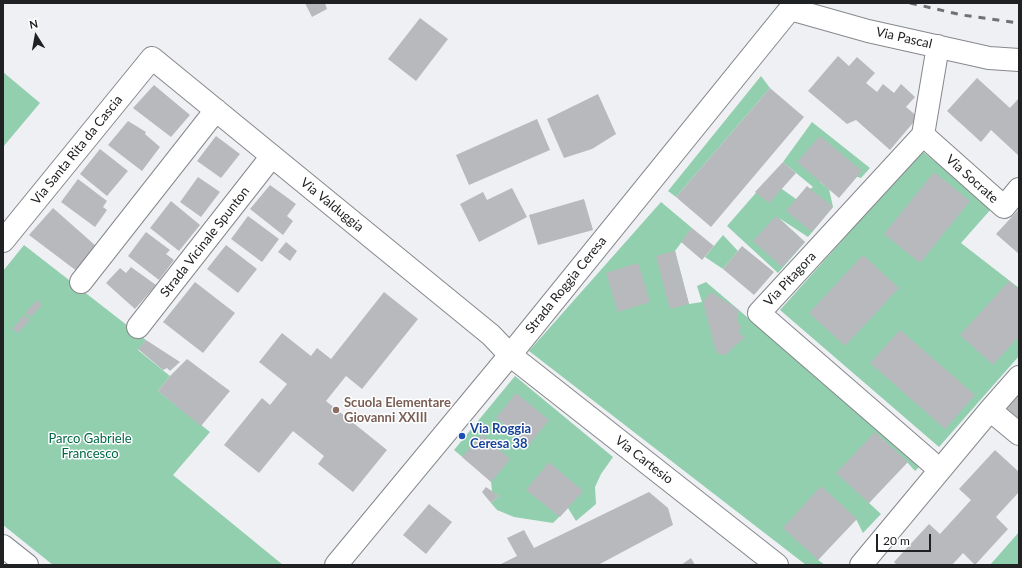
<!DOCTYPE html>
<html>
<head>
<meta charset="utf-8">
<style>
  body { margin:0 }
  #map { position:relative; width:1022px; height:568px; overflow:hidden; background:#eef0f3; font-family:Lato,sans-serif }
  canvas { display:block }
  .frame { position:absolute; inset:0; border:4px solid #202122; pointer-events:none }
  .north { position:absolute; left:16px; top:16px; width:40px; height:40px; -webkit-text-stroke:3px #fff; paint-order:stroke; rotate:349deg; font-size:11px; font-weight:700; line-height:16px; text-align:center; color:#202122 }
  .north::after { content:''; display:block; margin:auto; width:14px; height:18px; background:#202122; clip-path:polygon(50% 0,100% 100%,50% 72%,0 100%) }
  .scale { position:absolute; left:876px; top:534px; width:55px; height:18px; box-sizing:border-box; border:2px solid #202122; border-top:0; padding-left:5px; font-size:12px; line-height:14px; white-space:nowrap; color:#202122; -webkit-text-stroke:3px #fff; paint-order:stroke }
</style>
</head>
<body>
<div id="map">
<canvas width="1022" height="568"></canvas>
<div class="frame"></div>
<div class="north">N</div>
<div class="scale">20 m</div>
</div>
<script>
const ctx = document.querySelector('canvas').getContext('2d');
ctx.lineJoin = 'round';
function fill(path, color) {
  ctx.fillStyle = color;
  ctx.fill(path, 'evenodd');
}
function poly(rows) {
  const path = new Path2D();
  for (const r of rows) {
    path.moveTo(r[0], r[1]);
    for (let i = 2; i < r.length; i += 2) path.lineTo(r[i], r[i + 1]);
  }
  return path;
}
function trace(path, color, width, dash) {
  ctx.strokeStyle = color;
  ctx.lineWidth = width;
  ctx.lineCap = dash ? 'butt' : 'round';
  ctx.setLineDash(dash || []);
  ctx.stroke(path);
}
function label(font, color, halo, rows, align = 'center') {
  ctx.font = font + ' Lato,sans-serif';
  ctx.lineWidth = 3;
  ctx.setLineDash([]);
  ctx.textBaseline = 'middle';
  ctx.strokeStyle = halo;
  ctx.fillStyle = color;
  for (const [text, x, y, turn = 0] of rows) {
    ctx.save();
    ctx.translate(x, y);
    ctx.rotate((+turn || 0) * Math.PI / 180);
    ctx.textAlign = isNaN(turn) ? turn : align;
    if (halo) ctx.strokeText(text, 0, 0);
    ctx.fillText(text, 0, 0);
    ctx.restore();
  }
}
fill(poly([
  [3,72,40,103,3,147],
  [761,76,770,88,676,197,668,191],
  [812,122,870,168,861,178,836,170,820,182,829,189,833,207,808,237,779,218,805,242,778,273,727,226,768,179,796,199,813,187,783,162],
  [922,151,992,208,961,243,1019,288,1019,356,939,447,780,310],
  [661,202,692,228,675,251,689,304,702,302,697,286,706,282,921,465,915,471,907,462,869,503,881,514,863,533,856,519,818,560,825,565,806,565,529,351],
  [723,235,738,251,723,269,705,257],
  [24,245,146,340,138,350,170,376,158,391,210,432,173,475,283,565,53,565,3,525,3,271],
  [515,376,613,457,601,474,595,487,596,504,576,521,568,508,553,523,514,517,497,510,491,503,499,496,492,492,491,481,454,450],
  [1019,532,1019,565,990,565]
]), '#92cfaf');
fill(poly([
  [305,3,325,3,327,9,312,17],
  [420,18,448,39,416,81,388,59],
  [838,56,849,66,857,57,875,73,866,83,877,92,883,84,894,93,901,84,915,97,906,107,918,117,890,150,856,120,847,124,808,91],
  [977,78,1010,108,1019,98,1019,156,991,130,981,142,947,111],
  [154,85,190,115,171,137,133,108],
  [770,88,804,117,711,227,676,197],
  [598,94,616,134,592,149,564,158,547,119],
  [537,119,550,150,469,185,456,155],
  [128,121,146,132,145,134,160,147,142,171,108,145],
  [216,136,240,154,221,178,197,161],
  [820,136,862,171,839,198,797,162],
  [100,149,128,171,107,196,80,174],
  [783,162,796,173,769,203,755,192],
  [934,172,970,201,920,263,884,234],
  [198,177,220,192,201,217,180,202],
  [78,179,107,201,103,207,107,210,95,227,61,202],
  [270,185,296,204,287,216,293,221,283,235,250,209],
  [807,186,833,207,812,232,786,211],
  [512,188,527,217,479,242,460,204,483,192,487,200],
  [584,199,593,230,538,245,529,215],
  [171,201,200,225,179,251,150,228],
  [53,208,96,246,78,272,29,235],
  [1019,209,1019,254,996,234],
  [248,216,279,239,262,262,231,239],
  [776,216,805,242,782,267,753,241],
  [692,228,714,246,702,260,681,242],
  [146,232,170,250,166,254,174,260,159,280,128,256],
  [286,242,297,251,290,261,278,252],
  [226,245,257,269,238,293,207,269],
  [742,246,774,272,754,295,723,269],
  [675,251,689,304,670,309,656,256],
  [863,255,899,288,845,346,809,313],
  [638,263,650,302,618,312,606,273],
  [131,267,156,285,135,309,106,283,120,268,126,273],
  [1009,281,1019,290,1019,336,993,365,960,335],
  [195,282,235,313,203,353,163,322],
  [384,292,418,319,362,389,346,376,326,401,387,450,353,492,318,464,324,456,293,431,259,473,224,445,262,398,270,405,287,384,259,362,282,333,311,356,317,348,331,359],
  [711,292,739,310,737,316,738,322,741,327,739,333,745,337,725,355,718,354,715,348,703,302],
  [37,300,42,305,31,317,25,313],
  [24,315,30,320,18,333,12,329],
  [900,330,975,395,945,429,870,363],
  [146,340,180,362,170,371,167,368,163,370,138,349],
  [187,359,230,391,201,426,158,391,170,376],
  [1019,386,1019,420,1003,406],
  [516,393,549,420,529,445,496,418],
  [875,432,908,462,869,503,836,473],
  [482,434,510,459,491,482,462,457],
  [995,450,1019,472,1019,492,996,517,1008,529,975,565,963,553,952,565,897,565,894,562,929,524,940,534,971,500,959,489],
  [549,462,583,491,560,517,526,490],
  [821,486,857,519,818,560,783,528],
  [486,487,499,496,491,503,482,492],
  [649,492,668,508,673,525,598,565,502,565,501,564,517,556,507,538,524,530,534,548],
  [429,504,452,522,426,554,403,535],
  [691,558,695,565,681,565]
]), '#b8b9bd');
const minor = poly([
  [790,9,868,31,989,58,1019,60],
  [938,46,923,135,759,313,940,470],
  [923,135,1004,207,1019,189],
  [3,241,152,58,491,335,510,355,777,565],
  [81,282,216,110],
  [138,327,272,156],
  [990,410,1019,377],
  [3,546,27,565],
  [336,565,510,355,795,3],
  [861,565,990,410,1019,434]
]);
trace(minor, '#86888b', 24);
trace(minor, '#fff', 22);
trace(poly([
  [910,3,962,15,1019,23]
]), '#707173', 3, [7, 7]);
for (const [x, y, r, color] of [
  [336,410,4,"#8d6e63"],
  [462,436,4,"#1a4fb4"]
]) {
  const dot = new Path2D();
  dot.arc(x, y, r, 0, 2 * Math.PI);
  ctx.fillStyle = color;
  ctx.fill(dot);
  trace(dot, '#fff', 1.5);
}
label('13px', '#202122', '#fff', [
  ["Via Pascal",904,38,13],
  ["Via Santa Rita da Cascia",77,150,-51],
  ["Via Socrate",972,179,42],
  ["Via Valduggia",332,205,39],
  ["Strada Vicinale Spunton",205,242,-52],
  ["Via Pitagora",790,279,-47],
  ["Strada Roggia Ceresa",566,285,-51],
  ["Via Cartesio",644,460,38]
]);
label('bold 13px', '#785e54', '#fff', [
  ["Scuola Elementare",344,403],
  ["Giovanni XXIII",344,418]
], 'left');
label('bold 13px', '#164399', '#fff', [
  ["Via Roggia",470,429],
  ["Ceresa 38",470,444]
], 'left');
label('13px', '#006844', '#fff', [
  ["Parco Gabriele",90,439],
  ["Francesco",90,454]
]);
</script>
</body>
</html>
